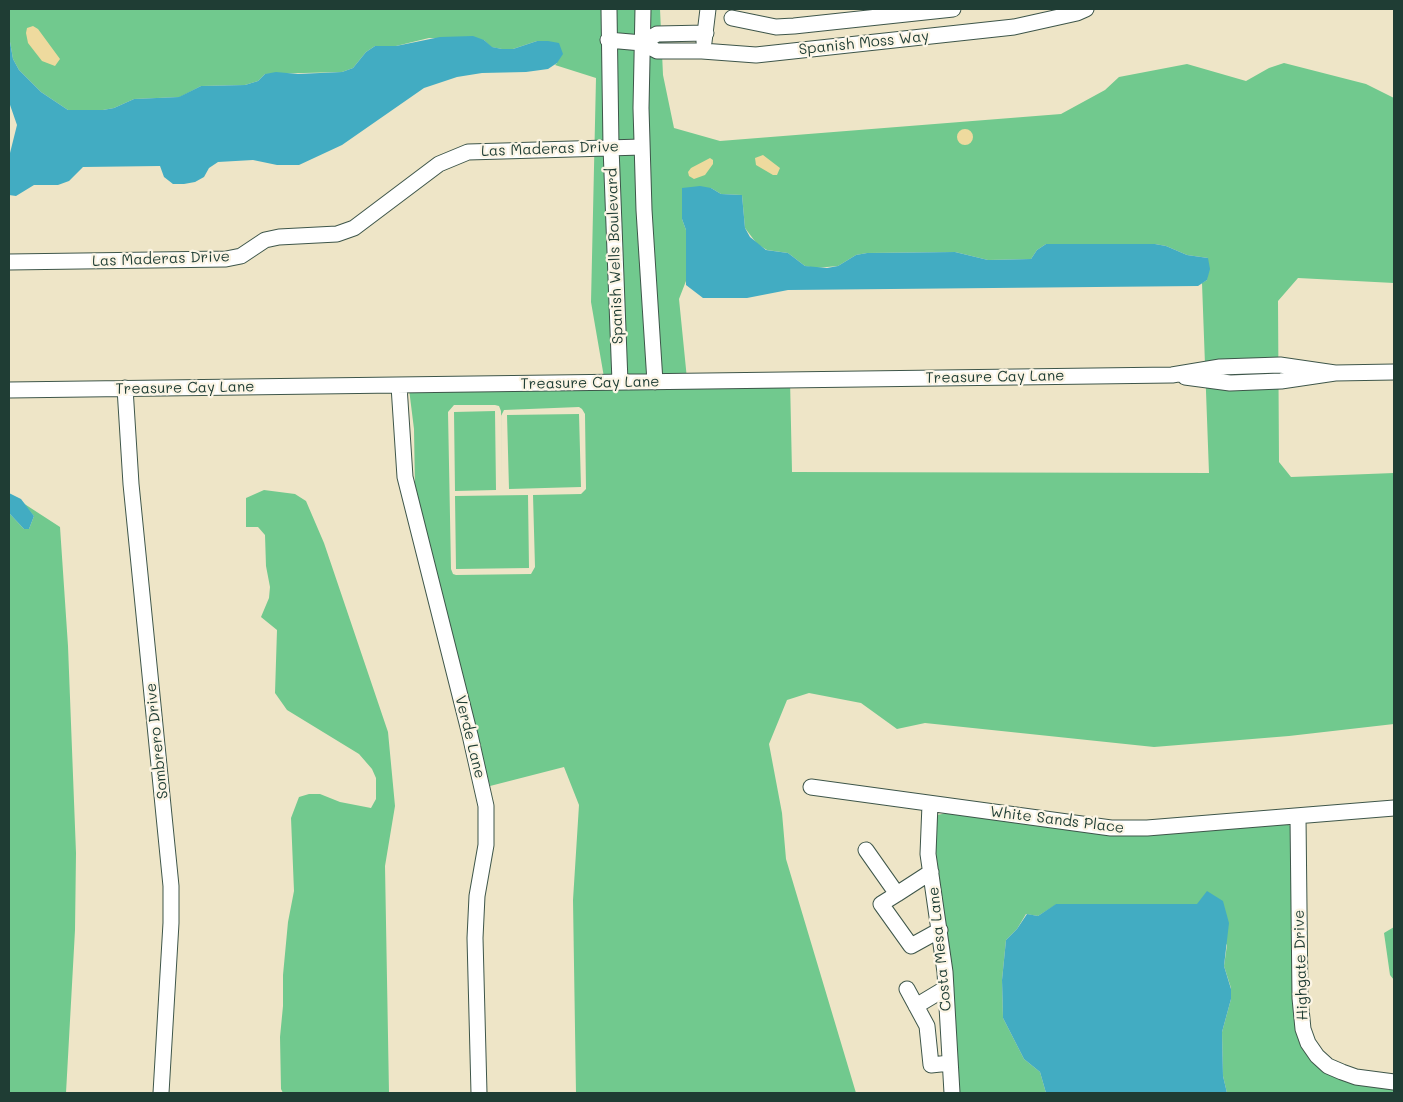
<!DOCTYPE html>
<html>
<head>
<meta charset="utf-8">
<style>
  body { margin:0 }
  #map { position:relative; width:1403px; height:1102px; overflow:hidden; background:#eee5c7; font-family:Mali,sans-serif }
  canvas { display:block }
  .frame { position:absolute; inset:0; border:10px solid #1f3d34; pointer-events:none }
</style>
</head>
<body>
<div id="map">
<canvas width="1403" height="1102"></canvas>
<div class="frame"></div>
</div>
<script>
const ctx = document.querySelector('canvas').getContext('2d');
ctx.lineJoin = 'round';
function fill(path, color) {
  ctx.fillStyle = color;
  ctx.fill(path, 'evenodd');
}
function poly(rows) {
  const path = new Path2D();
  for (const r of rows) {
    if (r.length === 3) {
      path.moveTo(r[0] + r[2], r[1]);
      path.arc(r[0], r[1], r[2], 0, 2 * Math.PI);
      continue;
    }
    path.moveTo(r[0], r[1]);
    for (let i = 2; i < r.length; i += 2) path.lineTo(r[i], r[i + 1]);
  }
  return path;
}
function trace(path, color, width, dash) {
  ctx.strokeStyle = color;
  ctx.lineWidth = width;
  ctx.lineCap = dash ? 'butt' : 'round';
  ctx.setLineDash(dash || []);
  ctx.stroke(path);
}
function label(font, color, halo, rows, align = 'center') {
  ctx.font = font + ' Mali,sans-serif';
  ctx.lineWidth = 4.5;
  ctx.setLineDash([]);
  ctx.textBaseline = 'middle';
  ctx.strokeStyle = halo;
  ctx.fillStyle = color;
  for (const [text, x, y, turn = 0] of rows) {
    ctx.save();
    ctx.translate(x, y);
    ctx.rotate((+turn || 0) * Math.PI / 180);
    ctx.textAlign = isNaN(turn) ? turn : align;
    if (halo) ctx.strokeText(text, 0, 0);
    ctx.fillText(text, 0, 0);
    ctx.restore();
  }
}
fill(poly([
  [9,9,660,9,663,75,674,128,720,141,1061,114,1105,90,1119,77,1187,64,1246,81,1269,68,1284,63,1366,84,1394,98,1394,283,1298,278,1278,301,1279,462,1291,477,1394,473,1394,724,1289,736,1154,747,925,723,897,729,861,703,809,693,787,700,769,744,782,813,786,859,856,1093,576,1093,573,900,579,805,564,767,490,786,415,489,414,429,409,389,605,383,591,302,596,78,555,65,557,63,537,41,513,49,502,49,491,47,484,40,429,38,396,46,375,46,366,52,353,68,342,72,265,74,258,81,245,85,201,86,180,97,134,99,114,108,103,110,68,110,41,92,19,70,13,59,9,36],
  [682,188,711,188,721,194,742,195,745,228,757,244,767,250,788,253,805,266,816,268,838,266,856,255,867,253,955,252,988,260,1031,259,1037,250,1046,244,1155,244,1166,246,1187,255,1208,258,1207,280,1202,283,1209,473,792,472,790,379,687,379,679,299,686,281,686,230,682,219],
  [495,405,499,406,501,411,502,489,501,416,504,410,579,407,582,409,585,414,586,489,581,494,533,495,535,567,531,574,456,575,453,574,451,569,448,412,454,405],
  [495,411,496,490,455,491,454,412],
  [579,414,581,487,509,489,507,415],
  [264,490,295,494,306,501,324,543,388,732,395,806,385,866,389,1093,283,1093,281,1089,280,1037,283,1006,283,975,288,922,294,891,291,818,299,797,309,794,320,794,340,802,371,808,376,799,376,778,372,769,359,754,287,710,275,693,277,630,261,617,269,598,270,587,266,566,265,535,258,527,246,527,246,498],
  [528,495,529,568,456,569,455,496],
  [23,503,60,527,68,646,76,853,75,930,66,1093,9,1093,9,513,24,529,29,529,34,516],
  [953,812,1065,823,1281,822,1305,832,1309,1047,1321,1067,1365,1086,1394,1090,1394,1093,1227,1093,1223,1076,1222,1032,1231,999,1231,988,1224,966,1227,945,1197,904,1057,904,1038,916,1026,914,1017,929,1006,940,1002,980,1003,1018,1024,1059,1040,1072,1046,1093,960,1093,948,942,931,816],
  [1394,927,1394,980,1390,975,1384,933]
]), '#71c98e');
fill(poly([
  [33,26,38,29,60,59,55,66,42,61,28,43,26,33,27,28],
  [965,137,8],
  [763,155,780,168,777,175,773,175,756,165,755,158],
  [710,158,713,160,713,164,705,175,694,179,689,176,688,172,691,168]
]), '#eeda9e');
fill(poly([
  [9,36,13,59,19,70,41,92,68,110,103,110,114,108,134,99,179,97,201,86,245,85,258,81,265,74,276,72,298,74,342,72,353,68,366,52,375,46,396,46,440,37,473,36,484,40,492,47,502,49,513,49,537,41,548,41,559,43,563,54,557,63,548,69,526,72,482,73,457,77,424,88,342,145,299,165,277,165,253,160,218,162,209,168,204,177,195,182,184,184,173,184,164,177,160,166,83,167,69,181,58,185,34,185,16,196,9,195,9,157,17,125,9,102],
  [700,186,711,188,721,194,742,195,745,228,750,237,766,250,788,253,805,266,827,268,838,266,856,255,867,253,955,252,988,260,1031,259,1037,250,1046,244,1155,244,1166,246,1187,255,1208,258,1210,269,1207,280,1198,286,788,290,747,298,703,298,686,285,686,230,682,219,682,188],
  [9,493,21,499,34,516,29,529,24,529,9,513],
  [1207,891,1223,901,1229,923,1224,966,1231,989,1231,999,1222,1032,1223,1076,1227,1093,1046,1093,1040,1072,1024,1059,1003,1018,1002,980,1006,940,1017,929,1027,914,1038,916,1056,904,1197,904]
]), '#42acc2');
const minor = poly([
  [609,9,611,147,620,382],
  [643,9,641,108,644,210,655,382],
  [732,18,776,27,794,26,953,9],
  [608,40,642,43,657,51,702,51,756,55,1014,27,1077,13,1086,9],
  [704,42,708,9],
  [642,43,657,34,706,33],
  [9,262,226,259,241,256,265,240,279,237,337,234,354,228,439,164,468,152,642,147],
  [1185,377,1230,383,1281,381,1335,373,1394,372],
  [399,386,405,477,470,735,486,806,486,845,477,896,475,938,479,1093],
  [125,388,131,484,171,886,171,923,161,1093],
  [9,390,1172,375,1220,367,1280,365,1335,373],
  [811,787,1111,828,1147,828,1394,808],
  [930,804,928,854,945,972,952,1093],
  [1298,817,1300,998,1303,1029,1308,1043,1317,1056,1328,1066,1342,1072,1356,1077,1394,1082],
  [866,850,897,894,881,904,911,946,940,930],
  [897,894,931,872],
  [907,989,927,1026,931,1065,950,1063],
  [916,1006,946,988]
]);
trace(minor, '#3e564a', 17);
trace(minor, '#fff', 15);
label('15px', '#1f3d34', '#fcf5e5', [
  ["Spanish Moss Way",864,43,-6],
  ["Las Maderas Drive",550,149,-2],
  ["Spanish Wells Boulevard",615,256,-92],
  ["Las Maderas Drive",161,259,-2],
  ["Treasure Cay Lane",995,377,-1],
  ["Treasure Cay Lane",590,383,-1],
  ["Treasure Cay Lane",185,388,-1],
  ["Verde Lane",470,737,76],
  ["Sombrero Drive",157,741,-96],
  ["White Sands Place",1057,820,7],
  ["Costa Mesa Lane",940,949,-96],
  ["Highgate Drive",1301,965,-92]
]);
</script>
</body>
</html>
